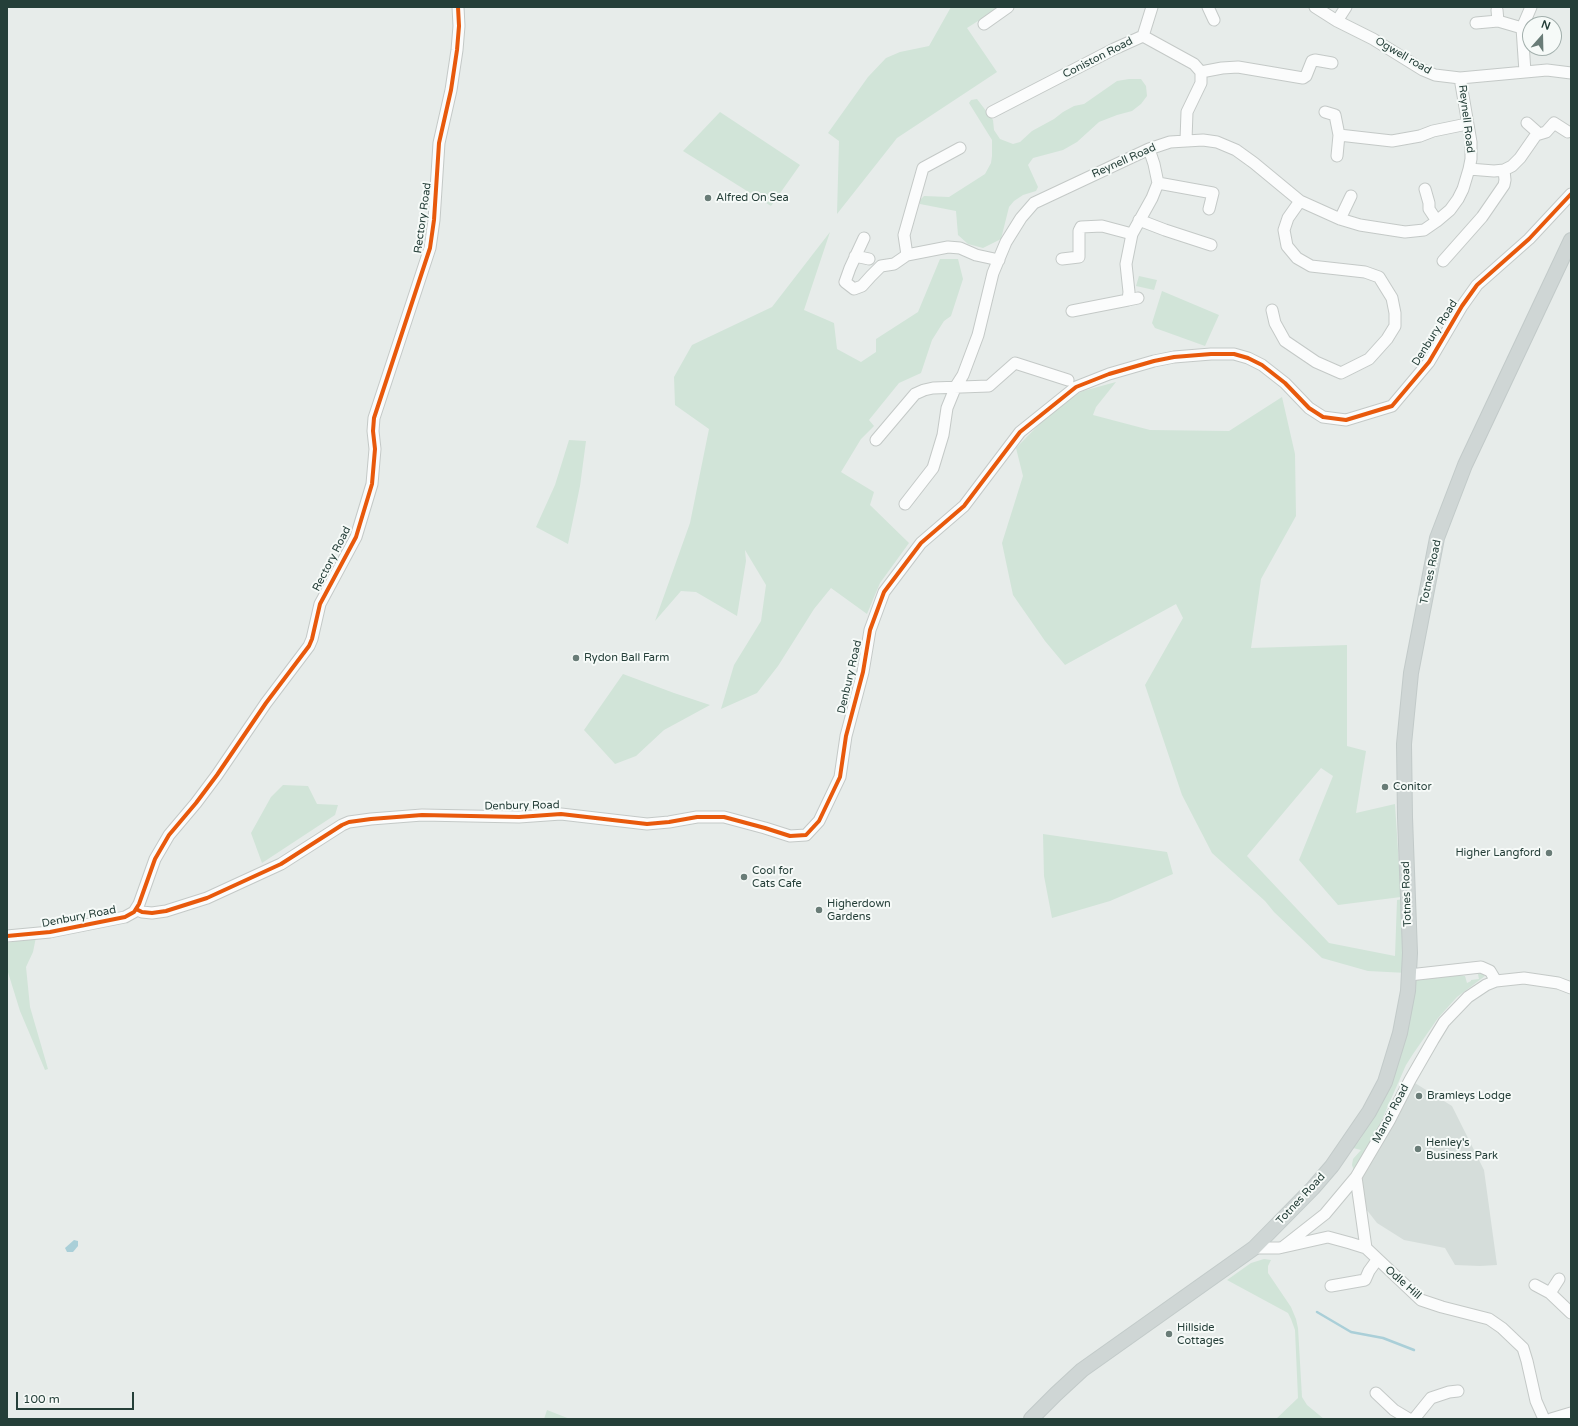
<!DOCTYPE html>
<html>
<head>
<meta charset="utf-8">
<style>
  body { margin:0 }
  #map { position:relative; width:1578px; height:1426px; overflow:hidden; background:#e7ecea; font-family:"Varela Round",sans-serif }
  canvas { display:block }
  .frame { position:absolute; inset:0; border:8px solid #253f39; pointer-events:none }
  .north { position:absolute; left:1522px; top:16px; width:40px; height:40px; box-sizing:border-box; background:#f6faf8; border:1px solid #a2afac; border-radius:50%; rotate:20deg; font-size:11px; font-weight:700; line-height:16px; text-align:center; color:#253f39 }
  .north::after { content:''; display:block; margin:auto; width:14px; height:18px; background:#697c77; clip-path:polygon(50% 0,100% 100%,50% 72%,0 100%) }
  .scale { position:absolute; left:16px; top:1392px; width:118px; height:18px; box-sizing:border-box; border:2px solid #253f39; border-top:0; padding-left:5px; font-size:12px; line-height:14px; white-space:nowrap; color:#253f39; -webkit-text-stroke:3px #f6faf8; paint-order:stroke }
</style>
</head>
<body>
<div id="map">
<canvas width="1578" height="1426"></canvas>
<div class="frame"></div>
<div class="north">N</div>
<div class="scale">100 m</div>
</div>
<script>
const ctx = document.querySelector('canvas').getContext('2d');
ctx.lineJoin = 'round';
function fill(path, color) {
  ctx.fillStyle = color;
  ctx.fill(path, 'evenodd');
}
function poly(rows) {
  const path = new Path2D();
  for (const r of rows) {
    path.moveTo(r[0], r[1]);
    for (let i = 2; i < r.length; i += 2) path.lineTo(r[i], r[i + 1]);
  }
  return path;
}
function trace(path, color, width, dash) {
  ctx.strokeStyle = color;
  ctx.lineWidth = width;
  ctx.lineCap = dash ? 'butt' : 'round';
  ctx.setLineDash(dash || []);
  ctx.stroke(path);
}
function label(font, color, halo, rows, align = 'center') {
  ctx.font = font + ' "Varela Round",sans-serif';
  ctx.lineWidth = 4;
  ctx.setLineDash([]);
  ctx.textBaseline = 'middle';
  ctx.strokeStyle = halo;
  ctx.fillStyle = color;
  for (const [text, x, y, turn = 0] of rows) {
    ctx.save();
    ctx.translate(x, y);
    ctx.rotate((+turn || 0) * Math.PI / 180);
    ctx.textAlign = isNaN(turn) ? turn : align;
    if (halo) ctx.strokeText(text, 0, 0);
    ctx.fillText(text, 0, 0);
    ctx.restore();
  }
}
fill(poly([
  [1410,1080,1452,1106,1484,1170,1497,1265,1480,1266,1455,1265,1445,1248,1404,1240,1377,1223,1352,1191]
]), '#d5ddda');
fill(poly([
  [951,7,1000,7,967,28,997,72,897,138,837,214,839,141,828,133,868,77,886,58,900,52,929,46],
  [1129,79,1141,79,1146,86,1147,96,1141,104,1132,111,1117,115,1099,122,1077,142,1063,150,1033,158,1028,165,1038,187,1036,191,1023,195,1014,201,1009,207,1001,239,983,248,968,244,958,235,956,211,920,204,920,200,924,196,949,197,985,174,991,163,992,156,992,140,969,103,971,100,977,99,993,120,994,130,1000,139,1013,144,1020,142,1032,131,1054,119,1063,112,1074,106,1084,104,1117,81],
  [720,112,800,165,771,206,683,151],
  [830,232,804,310,834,323,837,349,861,362,876,352,876,339,918,312,940,259,958,259,963,279,951,316,944,321,932,340,921,373,899,383,869,420,874,426,861,439,841,472,874,492,870,505,909,543,880,583,867,614,831,588,814,609,778,666,757,693,721,709,734,665,761,621,766,585,745,550,746,561,737,616,696,592,681,591,655,621,690,523,709,429,675,405,674,377,692,345,772,307],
  [1139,276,1157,280,1154,290,1136,286],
  [1162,291,1219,315,1205,346,1155,328,1152,323],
  [1116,382,1096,407,1093,415,1150,430,1229,431,1282,397,1295,454,1296,516,1261,579,1251,648,1347,645,1347,746,1366,751,1356,813,1395,804,1401,897,1338,905,1299,860,1333,776,1321,768,1247,856,1329,943,1395,956,1397,900,1403,899,1407,973,1368,971,1322,958,1274,912,1265,901,1212,853,1182,795,1145,685,1183,618,1176,604,1065,665,1045,641,1013,595,1002,543,1023,476,1016,448,1063,400,1083,391],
  [569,440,586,441,580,486,568,544,536,527,555,485],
  [623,674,674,693,710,705,664,730,636,756,615,764,584,730],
  [283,785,308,786,317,804,338,805,335,815,262,863,251,833,271,797],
  [1043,834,1167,852,1173,874,1110,901,1052,918,1044,876],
  [36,937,33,952,26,967,30,1007,48,1069,45,1070,20,1011,7,969,7,943],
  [1481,973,1485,976,1457,997,1438,1018,1413,1054,1406,1065,1373,1140,1354,1171,1352,1165,1353,1159,1361,1150,1353,1148,1361,1138,1375,1110,1413,977,1435,974,1465,976,1467,983,1471,981,1471,980,1479,979,1478,974],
  [1264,1259,1271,1260,1268,1266,1268,1273,1291,1307,1296,1319,1298,1328,1302,1397,1307,1405,1324,1419,1276,1419,1298,1398,1295,1330,1291,1319,1288,1313,1227,1280,1251,1263],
  [547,1410,570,1419,544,1419]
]), '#d1e4d8');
fill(poly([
  [74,1240,78,1241,78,1246,73,1252,67,1252,65,1248]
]), '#aacfd8');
trace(poly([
  [1317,1312,1351,1332,1383,1338,1414,1350]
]), '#aacfd8', 2.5);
const minor = poly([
  [1208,7,1214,20],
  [1315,7,1337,21,1373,39,1423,70,1435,75,1460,78,1547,70,1571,73],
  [1497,10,1498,21],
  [1337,21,1346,7],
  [1476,23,1498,21,1522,28],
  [984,24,1008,7],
  [1143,36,1194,64,1201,72,1201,83,1187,112,1186,140],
  [1143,36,1152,7],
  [1201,72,1222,68,1238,67,1303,78,1306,76,1312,61,1315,60,1332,63],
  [1525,72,1522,28,1531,7],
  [992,112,1114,49,1143,36],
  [1325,112,1335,115,1339,135],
  [1527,123,1536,131,1536,135],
  [1337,156,1339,135,1392,141,1420,136,1433,131,1467,124],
  [1504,170,1512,166,1520,158,1536,135,1546,132,1554,123,1568,132],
  [1158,183,1213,193,1209,209],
  [1425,189,1429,203,1429,209,1437,221],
  [1340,219,1351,196],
  [1139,220,1165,230,1211,245],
  [864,238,850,268,845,282,854,289,862,286,871,276,881,266,894,264,907,255,948,247,960,248,976,255,999,260],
  [907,255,904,235,923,168,960,148],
  [855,256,869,259],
  [1062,259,1079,257,1079,231,1081,227,1102,226,1132,234],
  [1443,261,1482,217,1504,185,1505,180,1504,170,1494,171,1469,169],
  [1138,298,1128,300,1129,292,1126,264,1132,234,1152,198,1158,183,1154,164,1149,149],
  [1272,310,1275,323,1285,341,1316,362,1341,373,1369,359,1387,339,1395,326,1395,313,1392,298,1379,277,1365,272,1311,266,1297,258,1287,246,1284,230,1288,218,1300,201],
  [1072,311,1128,300],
  [876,440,915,394,924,390,933,388,989,386,1015,363,1068,380],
  [905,504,933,468,943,435,947,408,956,386,963,375,978,335,993,273,1006,242,1021,218,1034,203,1149,149,1170,142,1203,140,1217,142,1236,150,1254,163,1300,201,1340,219,1360,225,1405,232,1424,230,1437,221,1450,210,1458,199,1463,189,1469,169,1471,159,1471,142,1460,78],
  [136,909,142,912,152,913,166,911,207,898,281,864,342,825,349,822,371,819,422,815,519,817,561,814,647,824,669,822,697,817,724,817,765,828,790,836,806,835,819,821,840,777,846,736,863,672,870,630,884,592,921,543,964,506,1020,432,1076,387,1109,374,1154,361,1174,357,1211,354,1234,354,1248,358,1262,365,1285,383,1309,408,1323,417,1346,420,1392,406,1429,362,1462,306,1477,285,1529,239,1571,194],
  [7,936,50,932,125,917,134,912,139,904,155,859,169,835,196,803,217,775,266,703,309,646,312,639,320,604,356,537,372,484,375,449,373,431,374,418,430,248,434,220,439,143,451,90,457,50,459,26,458,7],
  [1409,975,1481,967,1490,971,1496,981],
  [1356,1177,1366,1248],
  [1283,1247,1325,1214,1356,1177,1389,1121,1410,1080,1433,1040,1444,1022,1468,997,1486,985,1496,981,1524,978,1558,983,1571,988],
  [1254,1248,1279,1248,1328,1237,1350,1243,1366,1248,1421,1300,1442,1307,1489,1319,1502,1328,1523,1348,1527,1361,1536,1401,1544,1419],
  [1535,1285,1550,1293,1571,1313],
  [1331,1286,1365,1280,1369,1271,1377,1260],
  [1550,1293,1559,1279],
  [1376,1393,1394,1410,1409,1419],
  [1414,1419,1431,1398,1449,1392,1458,1391],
  [1551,1419,1571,1413]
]);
const major = poly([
  [1031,1419,1056,1394,1082,1370,1254,1248,1313,1188,1332,1166,1369,1112,1385,1082,1400,1033,1408,991,1410,953,1405,817,1404,744,1411,673,1437,538,1465,465,1571,240]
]);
trace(minor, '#c4c9c7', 13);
trace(major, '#c2cac9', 16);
trace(minor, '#fbfcfc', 11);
trace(major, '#cfd6d5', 14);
trace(poly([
  [136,909,142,912,152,913,166,911,207,898,281,864,342,825,349,822,371,819,422,815,519,817,561,814,647,824,669,822,697,817,724,817,765,828,790,836,806,835,819,821,840,777,846,736,863,672,870,630,884,592,921,543,964,506,1020,432,1076,387,1109,374,1154,361,1174,357,1211,354,1234,354,1248,358,1262,365,1285,383,1309,408,1323,417,1346,420,1392,406,1429,362,1462,306,1477,285,1529,239,1571,194],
  [7,936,50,932,125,917,134,912,139,904,155,859,169,835,196,803,217,775,266,703,309,646,312,639,320,604,356,537,372,484,375,449,373,431,374,418,430,248,434,220,439,143,451,90,457,50,459,26,458,7]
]), '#e8590c', 4);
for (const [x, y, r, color] of [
  [708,198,4,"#697c77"],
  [576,658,4,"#697c77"],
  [1385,787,4,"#697c77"],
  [1549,853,4,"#697c77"],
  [744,877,4,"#697c77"],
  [819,910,4,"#697c77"],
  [1419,1096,4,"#697c77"],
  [1418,1149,4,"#697c77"],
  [1169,1334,4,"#697c77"]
]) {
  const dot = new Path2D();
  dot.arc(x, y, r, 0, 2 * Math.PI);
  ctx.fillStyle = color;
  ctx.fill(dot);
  trace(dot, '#f6faf8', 1.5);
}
label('11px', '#253f39', '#f6faf8', [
  ["Ogwell road",1403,56,30],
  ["Coniston Road",1098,58,-27],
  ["Reynell Road",1466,119,83],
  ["Reynell Road",1124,161,-24],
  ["Rectory Road",423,218,-82],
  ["Denbury Road",1435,333,-58],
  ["Rectory Road",332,559,-63],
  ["Totnes Road",1431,572,-78],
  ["Denbury Road",850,677,-77],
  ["Denbury Road",522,806,-1],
  ["Totnes Road",1407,894,-92],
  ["Denbury Road",79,917,-11],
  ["Manor Road",1391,1114,-62],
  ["Totnes Road",1301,1199,-47],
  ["Odle Hill",1403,1283,41]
]);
label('11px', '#253f39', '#f6faf8', [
  ["Alfred On Sea",716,198],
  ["Rydon Ball Farm",584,658],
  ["Conitor",1393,787],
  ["Higher Langford",1541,853,"right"],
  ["Cool for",752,871],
  ["Cats Cafe",752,884],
  ["Higherdown",827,904],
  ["Gardens",827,917],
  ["Bramleys Lodge",1427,1096],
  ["Henley's",1426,1143],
  ["Business Park",1426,1156],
  ["Hillside",1177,1328],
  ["Cottages",1177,1341]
], 'left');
</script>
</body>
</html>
